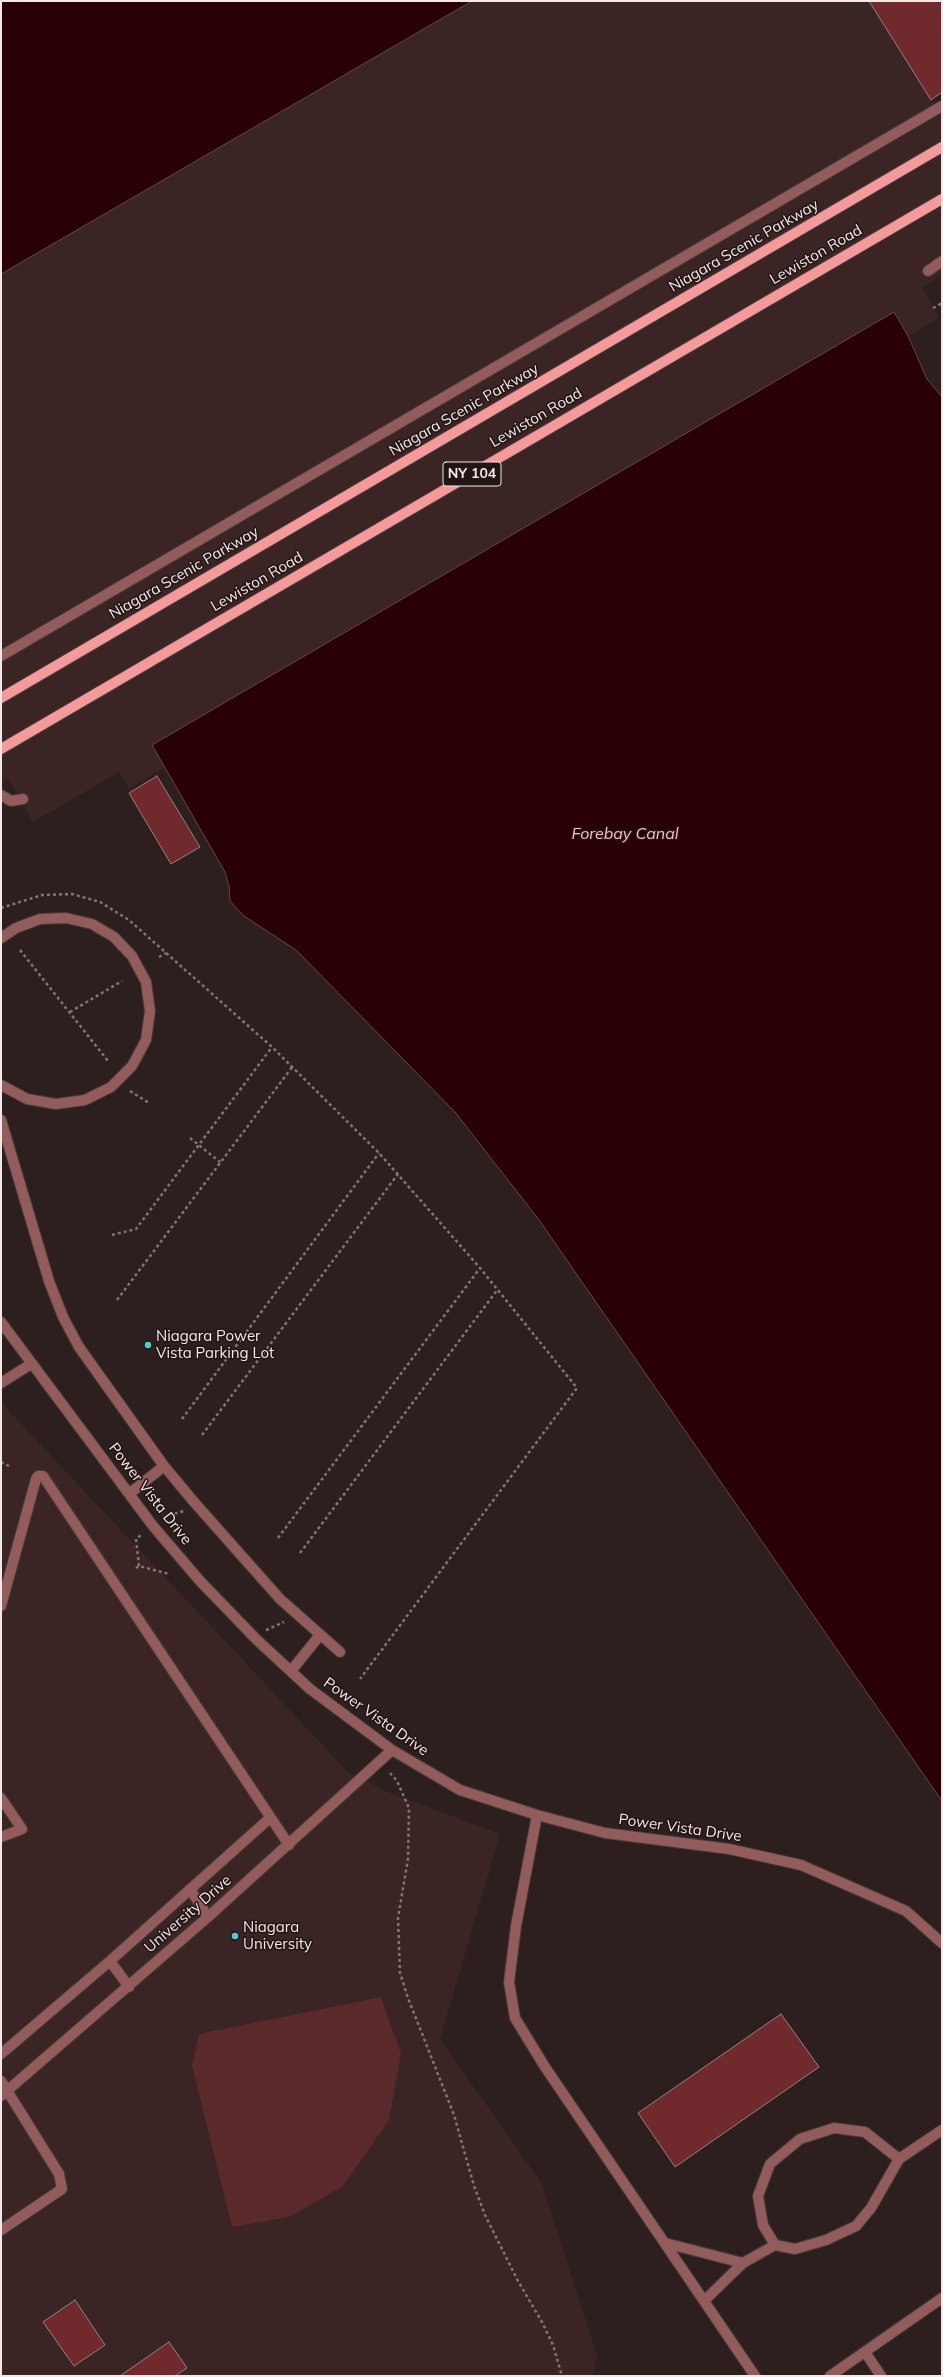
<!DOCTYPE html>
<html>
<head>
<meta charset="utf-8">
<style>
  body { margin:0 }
  #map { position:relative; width:943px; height:2377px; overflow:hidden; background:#2e1f1f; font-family:Mulish,sans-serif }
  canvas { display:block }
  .frame { position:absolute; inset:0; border:2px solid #f3e8e8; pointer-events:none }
</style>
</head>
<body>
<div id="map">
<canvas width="943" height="2377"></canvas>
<div class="frame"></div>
</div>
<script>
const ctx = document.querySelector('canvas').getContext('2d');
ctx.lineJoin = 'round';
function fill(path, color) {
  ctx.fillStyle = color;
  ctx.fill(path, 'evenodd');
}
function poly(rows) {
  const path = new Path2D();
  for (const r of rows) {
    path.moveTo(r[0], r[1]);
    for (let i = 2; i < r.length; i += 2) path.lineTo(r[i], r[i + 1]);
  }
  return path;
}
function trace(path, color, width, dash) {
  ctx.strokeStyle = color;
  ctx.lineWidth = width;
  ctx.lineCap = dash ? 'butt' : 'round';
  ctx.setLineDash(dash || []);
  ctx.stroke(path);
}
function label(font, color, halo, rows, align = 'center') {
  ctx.font = font + ' Mulish,sans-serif';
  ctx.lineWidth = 3;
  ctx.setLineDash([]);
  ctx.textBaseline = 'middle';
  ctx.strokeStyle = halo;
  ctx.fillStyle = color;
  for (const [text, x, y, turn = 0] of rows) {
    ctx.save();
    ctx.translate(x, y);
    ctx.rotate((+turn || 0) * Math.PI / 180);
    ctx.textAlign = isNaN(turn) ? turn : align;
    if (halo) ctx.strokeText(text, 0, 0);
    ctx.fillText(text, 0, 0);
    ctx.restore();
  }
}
fill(poly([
  [472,1,869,1,942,117,942,275,922,287,939,318,908,336,894,312,152,745,165,767,129,789,119,772,33,822,8,779,1,784,1,274],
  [1,1398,10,1412,349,1773,390,1793,500,1834,440,2039,542,2184,597,2355,593,2376,1,2376]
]), '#3b2424');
fill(poly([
  [381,1997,401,2054,389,2120,343,2186,289,2217,232,2227,192,2065,199,2034]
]), '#5a292b');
const water = poly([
  [1,1,472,1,1,274,1,1],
  [894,312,908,336,927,379,942,397,942,1801,539,1220,455,1112,296,950,244,916,230,901,229,886,225,872,152,745,894,312]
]);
fill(water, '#290003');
trace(water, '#664648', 1);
const building = poly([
  [869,1,942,1,942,92,931,100,869,1],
  [157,776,200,847,171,864,129,793,157,776],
  [781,2014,819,2067,675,2167,638,2113,781,2014],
  [75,2300,105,2345,74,2366,43,2322,75,2300],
  [169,2342,187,2368,175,2376,120,2376,169,2342]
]);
fill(building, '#702a2e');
trace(building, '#958181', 1);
const minor = poly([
  [928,271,942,261],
  [1,656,942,106],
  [1,795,11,801,23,799],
  [1,938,16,928,40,919,66,918,92,924,114,937,132,956,146,982,150,1011,146,1040,132,1066,111,1087,85,1100,56,1104,27,1099,1,1085],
  [1,1120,49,1281,63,1317,79,1347,164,1466,194,1502,280,1599,340,1652],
  [1,1322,153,1526,200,1581,257,1640,310,1689,392,1750,460,1790,537,1815,605,1833,729,1849,801,1865,906,1911,942,1943],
  [1,1383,31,1364],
  [129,1494,164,1466],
  [1,1606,36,1479,38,1476,43,1476,289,1845],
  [291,1671,320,1635],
  [1,1798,22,1829,1,1837],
  [537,1815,516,1926,509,1982,515,2018,545,2067,755,2376],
  [190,1889,208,1917],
  [110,1961,129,1987],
  [1,2054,110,1961,270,1818],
  [1,2081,59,2174,62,2189,1,2230],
  [1,2096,208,1917,392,1750],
  [899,2159,865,2132,834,2128,800,2139,770,2164,758,2196,763,2225,775,2245,795,2249,826,2240,856,2226,871,2208,899,2159,942,2130],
  [665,2243,743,2263],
  [705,2300,743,2263,775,2245],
  [865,2352,881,2376],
  [830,2376,942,2298]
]);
const major = poly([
  [1,698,942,147],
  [1,749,942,199]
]);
trace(minor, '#4a3b3b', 12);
trace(major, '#4a3b3b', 12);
trace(poly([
  [933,308,942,303],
  [1,908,42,895,72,894,100,902,129,920,272,1047,379,1153,480,1268,577,1388,360,1679],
  [20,950,108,1061],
  [159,957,166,953],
  [70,1012,122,981],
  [130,1091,149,1103],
  [190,1138,220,1162],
  [112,1235,136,1229,272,1047],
  [117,1300,293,1066],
  [182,1419,379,1153],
  [202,1435,398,1174],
  [1,1462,9,1466],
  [163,1517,184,1511],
  [278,1538,480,1268],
  [300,1553,498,1289],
  [139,1566,136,1539,141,1535],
  [136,1568,139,1566,169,1574],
  [266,1630,284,1622],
  [390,1773,397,1781,409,1808,408,1859,398,1918,400,1973,408,1998,454,2115,474,2186,485,2215,518,2281,542,2322,553,2345,562,2376]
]), '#827575', 2.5, [3, 3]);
trace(minor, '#925c5c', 10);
trace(major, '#f49a9b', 10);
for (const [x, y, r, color] of [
  [148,1345,4,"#51ccd2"],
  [235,1936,4,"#51ccd2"]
]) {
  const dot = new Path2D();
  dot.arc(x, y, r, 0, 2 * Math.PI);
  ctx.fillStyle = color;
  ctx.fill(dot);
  trace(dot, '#241515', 1.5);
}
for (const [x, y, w] of [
  [472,474,58]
]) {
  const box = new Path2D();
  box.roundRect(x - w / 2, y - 12, w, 24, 3);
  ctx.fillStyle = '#241515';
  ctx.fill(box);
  trace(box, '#f3e8e8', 1);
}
label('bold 14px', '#f3e8e8', null, [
  ["NY 104",472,474]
]);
label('15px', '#f3e8e8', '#241515', [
  ["Niagara Scenic Parkway",744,246,-30],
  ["Lewiston Road",816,255,-30],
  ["Niagara Scenic Parkway",464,410,-30],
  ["Lewiston Road",536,418,-30],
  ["Niagara Scenic Parkway",184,573,-30],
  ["Lewiston Road",257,582,-30],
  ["Power Vista Drive",150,1494,52],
  ["Power Vista Drive",376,1717,35],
  ["Power Vista Drive",680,1828,8],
  ["University Drive",188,1914,-41]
]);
label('15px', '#f3e8e8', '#241515', [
  ["Niagara Power",156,1336],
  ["Vista Parking Lot",156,1353],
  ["Niagara",243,1927],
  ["University",243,1944]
], 'left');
label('italic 16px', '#ffbcbc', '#241515', [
  ["Forebay Canal",625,834]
]);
</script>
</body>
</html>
